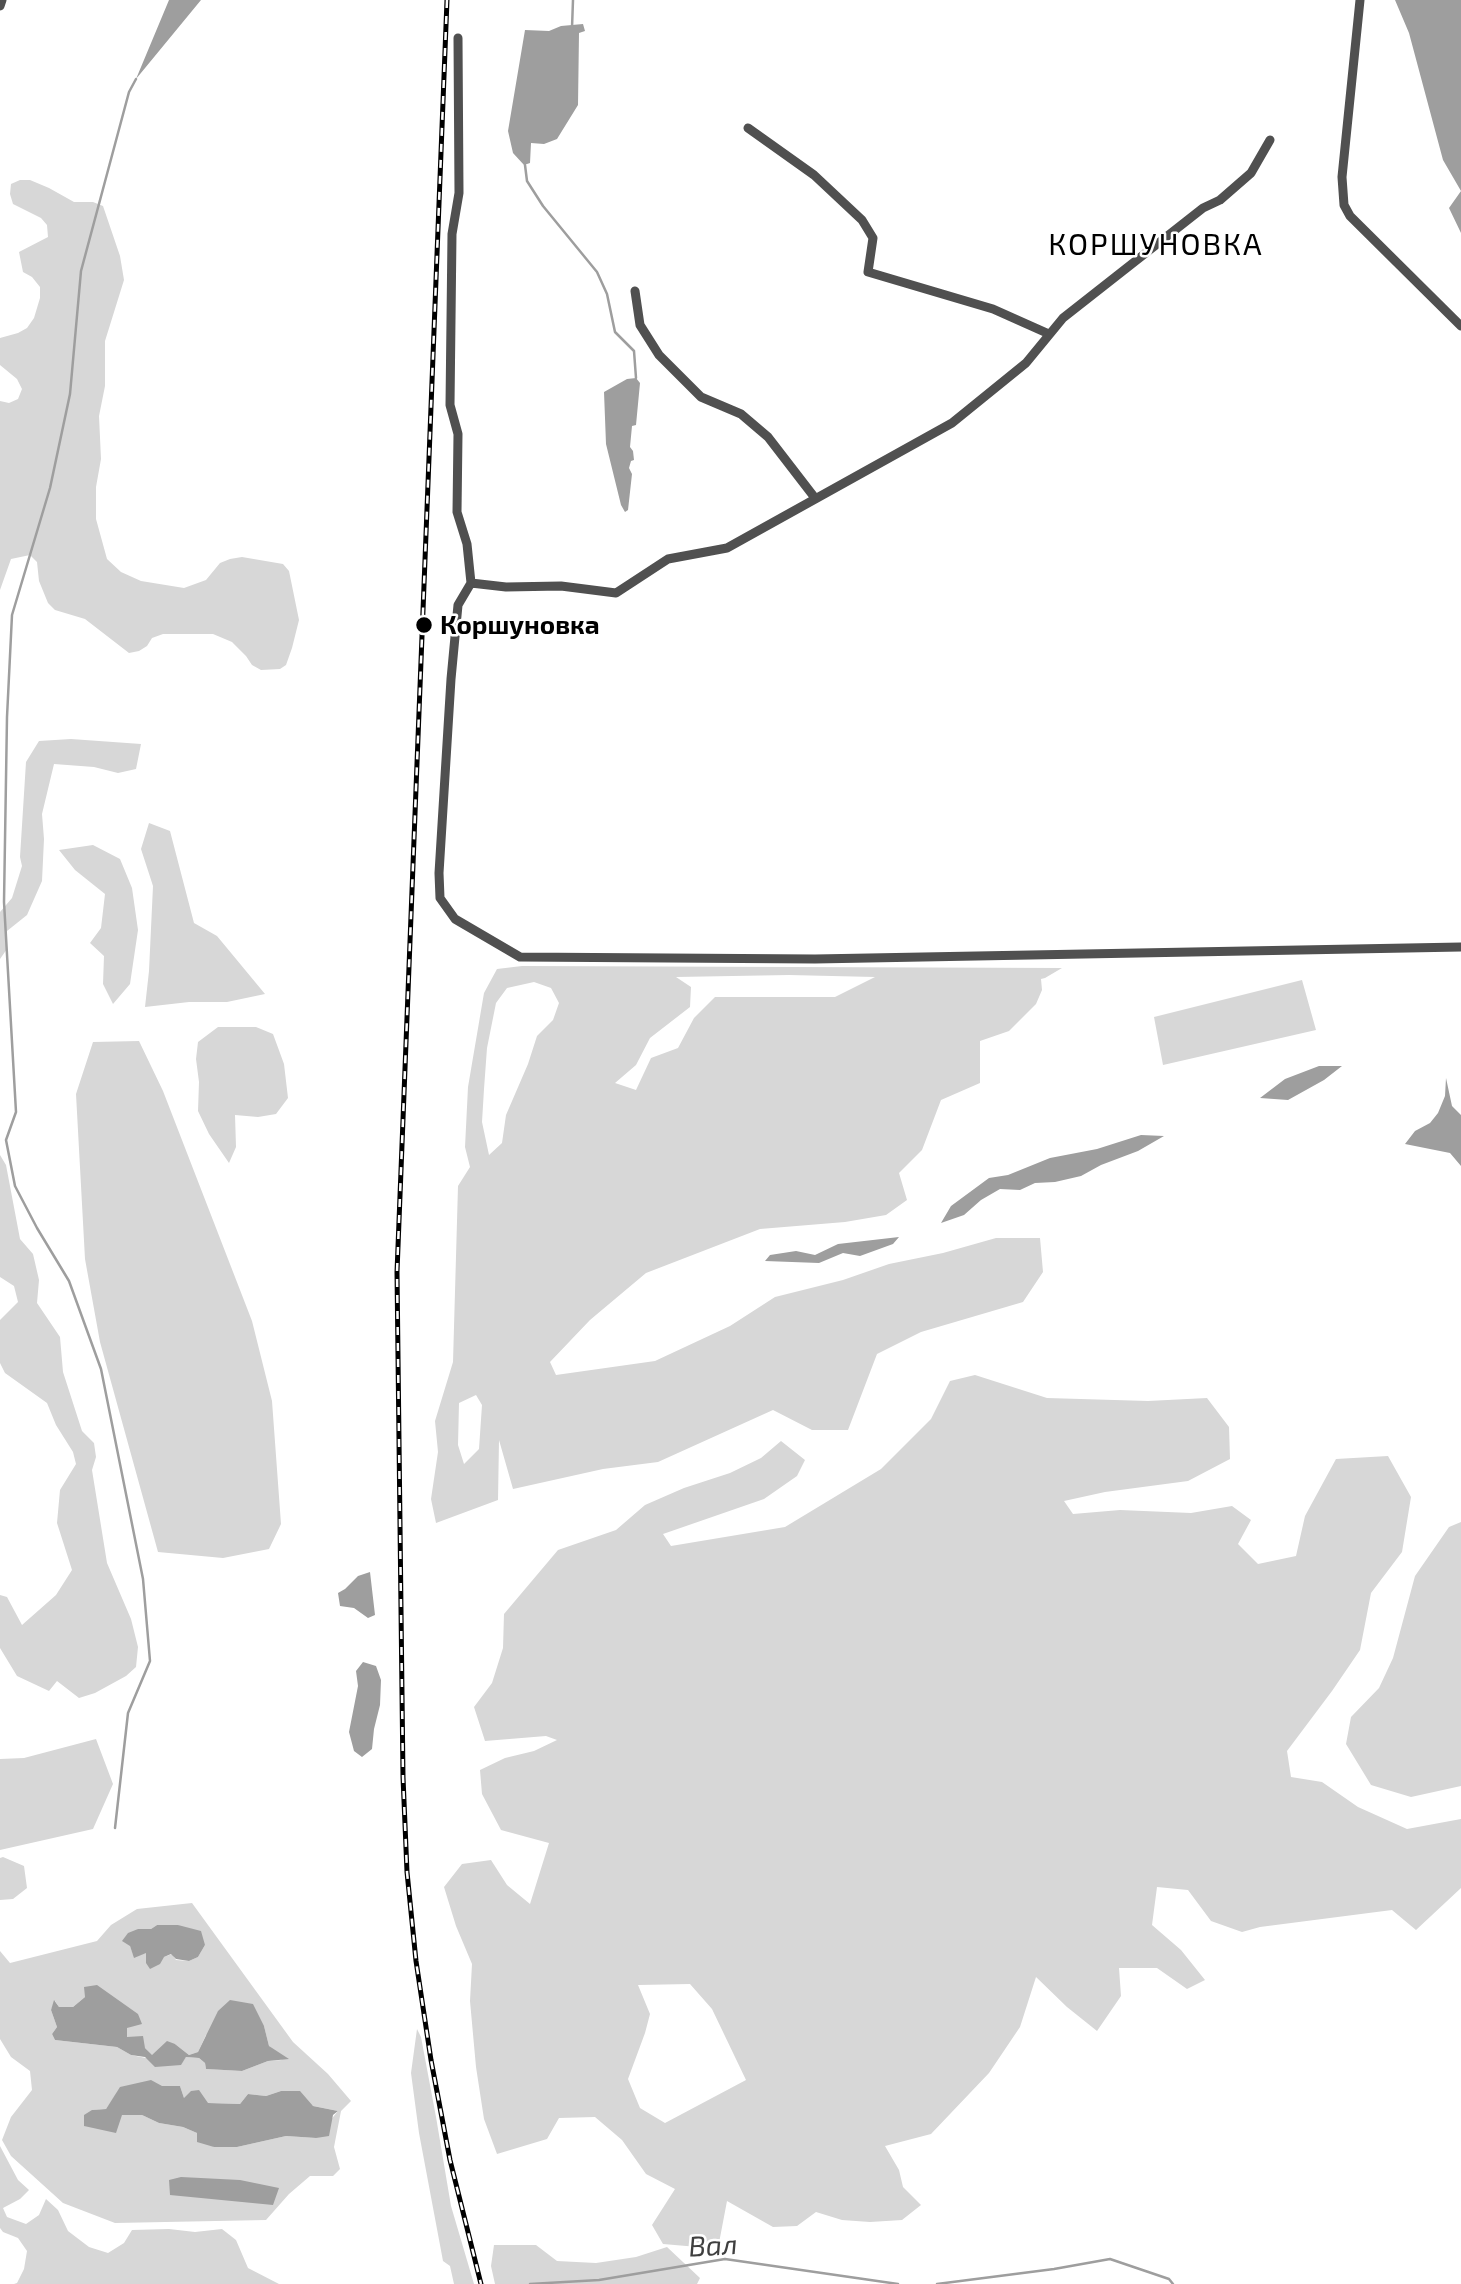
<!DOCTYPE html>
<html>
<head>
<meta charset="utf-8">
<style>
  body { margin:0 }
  canvas { display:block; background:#fff }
</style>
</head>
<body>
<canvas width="1461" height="2284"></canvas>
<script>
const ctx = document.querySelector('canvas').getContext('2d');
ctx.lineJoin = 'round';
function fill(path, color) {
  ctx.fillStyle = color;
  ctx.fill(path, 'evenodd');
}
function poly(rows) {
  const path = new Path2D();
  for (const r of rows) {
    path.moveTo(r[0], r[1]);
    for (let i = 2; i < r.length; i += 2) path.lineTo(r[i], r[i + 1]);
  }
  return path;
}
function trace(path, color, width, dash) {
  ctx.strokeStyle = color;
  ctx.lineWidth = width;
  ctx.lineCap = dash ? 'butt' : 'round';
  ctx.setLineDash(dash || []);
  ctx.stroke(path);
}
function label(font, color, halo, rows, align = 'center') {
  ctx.font = font + ' "Exo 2",sans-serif';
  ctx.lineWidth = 5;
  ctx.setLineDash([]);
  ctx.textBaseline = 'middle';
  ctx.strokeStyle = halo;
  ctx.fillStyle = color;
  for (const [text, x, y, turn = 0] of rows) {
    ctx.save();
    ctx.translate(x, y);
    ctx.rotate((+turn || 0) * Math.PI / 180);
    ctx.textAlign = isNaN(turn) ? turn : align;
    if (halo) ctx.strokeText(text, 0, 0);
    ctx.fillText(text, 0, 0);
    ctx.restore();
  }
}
fill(poly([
  [20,180,30,180,49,188,74,202,93,202,103,206,120,256,124,280,105,341,105,386,99,416,101,459,96,487,96,519,107,559,121,572,141,581,184,588,206,580,220,563,230,559,242,557,283,564,289,571,299,620,292,648,286,665,280,669,261,670,252,665,246,656,232,642,213,634,163,634,152,638,147,646,139,651,129,653,85,619,55,610,48,603,39,581,37,562,30,555,11,559,0,590,0,401,9,403,18,399,22,389,17,379,0,365,0,338,18,333,27,328,34,318,40,298,40,287,32,277,23,272,19,252,48,237,47,225,41,218,13,204,10,194,11,184],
  [71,739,141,744,136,769,118,773,94,767,54,764,42,814,44,839,42,881,27,915,7,931,7,949,0,959,0,912,12,898,22,866,20,857,26,762,39,741],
  [149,823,170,831,194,923,217,936,265,994,227,1002,189,1002,145,1007,149,971,153,886,141,849],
  [93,845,120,859,132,888,138,930,130,984,113,1004,103,984,104,956,90,943,101,928,105,894,75,870,59,850],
  [522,966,1062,968,1045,978,1041,979,1042,990,1036,1004,1009,1031,980,1041,980,1083,941,1100,922,1150,899,1173,907,1200,886,1215,845,1222,760,1229,646,1273,590,1320,550,1362,556,1375,655,1361,730,1326,775,1297,843,1280,889,1264,943,1253,996,1238,1040,1238,1043,1272,1023,1302,921,1332,877,1354,848,1430,812,1430,773,1410,658,1462,603,1469,513,1489,499,1440,498,1500,436,1523,431,1499,438,1452,435,1421,453,1362,458,1186,470,1167,465,1147,468,1087,484,993,497,969],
  [789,975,875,977,835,997,715,997,694,1018,678,1048,651,1058,636,1090,615,1083,636,1065,650,1038,690,1007,691,987,676,977],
  [534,982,551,988,559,1003,553,1020,537,1036,528,1064,506,1115,502,1143,489,1155,482,1122,484,1089,487,1048,496,1003,507,988],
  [476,1395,482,1405,479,1449,464,1464,458,1445,459,1403],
  [1302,980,1316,1030,1163,1065,1154,1017],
  [218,1027,256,1027,273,1034,284,1064,288,1098,276,1114,258,1117,235,1115,236,1147,229,1163,209,1134,198,1111,199,1082,196,1059,198,1042],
  [139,1041,163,1091,252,1321,272,1401,281,1524,269,1549,223,1558,158,1552,100,1342,85,1259,76,1094,93,1042],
  [0,1155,6,1165,20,1239,33,1254,39,1280,37,1303,60,1337,63,1372,82,1431,94,1443,96,1457,92,1470,107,1563,131,1619,138,1647,136,1667,126,1676,95,1693,79,1698,57,1681,49,1691,17,1676,0,1648,0,1595,7,1597,22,1625,56,1595,72,1570,57,1523,60,1490,76,1464,73,1452,56,1425,47,1403,5,1373,0,1363,0,1320,18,1302,14,1286,0,1277],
  [975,1375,1047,1398,1148,1401,1207,1398,1229,1427,1230,1459,1188,1481,1105,1492,1064,1501,1073,1514,1120,1510,1191,1513,1232,1506,1251,1520,1238,1544,1258,1564,1296,1556,1305,1516,1336,1459,1388,1456,1411,1497,1402,1552,1371,1593,1360,1650,1332,1691,1287,1751,1291,1777,1322,1782,1358,1807,1407,1829,1461,1819,1461,1888,1416,1930,1392,1910,1260,1927,1242,1932,1211,1921,1188,1890,1157,1887,1152,1925,1181,1950,1205,1980,1187,1989,1157,1968,1119,1968,1121,1996,1097,2031,1067,2007,1036,1977,1020,2027,989,2073,931,2134,885,2146,899,2170,903,2187,921,2205,902,2220,870,2222,842,2220,816,2212,797,2226,773,2227,727,2201,719,2243,698,2247,663,2244,652,2225,675,2189,646,2174,622,2140,595,2117,559,2118,547,2139,497,2154,484,2119,476,2067,470,2001,472,1964,456,1926,444,1887,462,1864,491,1860,507,1885,530,1904,549,1843,501,1830,482,1794,480,1770,505,1758,534,1751,557,1740,546,1736,485,1741,474,1707,492,1683,503,1648,504,1614,558,1550,616,1530,645,1505,684,1488,730,1473,761,1458,781,1441,805,1460,797,1476,764,1499,663,1534,671,1546,785,1527,881,1469,931,1419,950,1381],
  [690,1984,712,2009,746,2080,665,2123,640,2108,628,2079,645,2033,650,2014,638,1985],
  [1461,1522,1461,1786,1411,1797,1371,1785,1346,1744,1351,1717,1379,1688,1393,1658,1415,1576,1449,1527],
  [96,1739,113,1784,93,1829,0,1850,0,1759,24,1758],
  [3,1857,24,1866,27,1888,13,1899,0,1900,0,1858],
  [192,1903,293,2042,328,2074,351,2101,341,2111,334,2147,340,2169,333,2176,310,2176,289,2194,266,2220,115,2223,63,2203,11,2156,2,2140,11,2117,32,2090,30,2071,11,2057,0,2039,0,1951,10,1963,97,1941,111,1925,137,1909],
  [157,1925,178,1925,205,1945,198,1957,189,1961,176,1960,172,1954,164,1957,146,1953,133,1954,130,1946,138,1929,151,1929],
  [85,1997,127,2028,127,2037,145,2048,152,2056,175,2044,189,2055,198,2052,206,2035,264,2026,269,2046,282,2060,268,2061,242,2071,206,2069,205,2063,199,2058,186,2057,180,2065,131,2055,117,2047,55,2040,52,2034,57,2027,51,2010,55,2001,59,2007,73,2007],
  [180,2086,184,2098,207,2103,240,2104,248,2094,266,2096,281,2091,313,2106,338,2111,316,2138,286,2136,237,2147,214,2147,197,2133,183,2127,159,2123,142,2115,122,2115,92,2110,106,2109,121,2087],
  [417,2029,421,2037,436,2117,451,2206,474,2284,454,2284,450,2266,443,2261,419,2133,411,2073],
  [0,2146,18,2180,29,2190,20,2199,3,2208,7,2217,26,2224,39,2215,46,2199,58,2210,68,2231,89,2247,108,2253,124,2243,132,2230,169,2229,195,2232,222,2229,236,2240,248,2268,279,2284,14,2284,17,2283,24,2269,27,2251,18,2238,3,2232,0,2228],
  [494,2245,536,2245,557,2261,596,2263,636,2257,667,2247,700,2278,697,2284,495,2284,491,2266]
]), '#d7d7d7');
fill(poly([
  [169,0,201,0,136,79],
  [1395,0,1461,0,1461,233,1449,208,1461,191,1443,160,1409,33],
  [583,24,585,31,579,33,578,105,557,139,544,144,531,143,530,163,524,165,513,153,508,131,525,30,549,31,561,26],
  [636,378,640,383,636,425,632,426,630,447,633,451,634,460,631,461,629,468,632,474,628,510,625,512,621,505,606,444,604,392,627,379],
  [1319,1066,1342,1066,1324,1080,1288,1100,1260,1098,1285,1079],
  [1446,1078,1452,1106,1461,1115,1461,1166,1450,1153,1405,1144,1415,1131,1430,1123,1438,1113,1445,1096],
  [1141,1135,1164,1136,1138,1151,1101,1165,1081,1176,1055,1182,1035,1183,1020,1190,1000,1189,981,1200,964,1215,941,1223,951,1206,989,1178,1008,1175,1050,1158,1097,1149],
  [899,1237,893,1244,860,1256,843,1253,819,1263,765,1261,770,1255,796,1251,815,1255,838,1244],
  [370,1572,375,1615,368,1618,354,1608,340,1606,338,1593,345,1589,358,1576],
  [363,1662,376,1666,381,1680,380,1705,374,1729,372,1749,362,1757,354,1751,349,1732,358,1686,356,1671],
  [157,1925,178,1925,201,1931,205,1945,198,1957,189,1961,176,1959,171,1954,164,1957,160,1964,150,1969,146,1963,146,1953,134,1958,130,1946,122,1941,128,1933,138,1929,151,1929],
  [97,1985,138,2014,142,2024,127,2028,127,2037,143,2036,145,2048,152,2055,167,2041,175,2044,189,2055,198,2052,218,2011,230,2000,253,2004,264,2026,269,2046,289,2059,268,2061,242,2071,206,2069,205,2063,199,2058,186,2057,181,2065,155,2067,145,2057,131,2055,117,2047,55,2040,52,2034,57,2027,51,2010,54,2000,59,2007,73,2007,85,1997,84,1987],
  [151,2080,162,2086,180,2086,184,2098,191,2091,199,2090,208,2103,240,2104,248,2094,266,2096,281,2091,300,2091,313,2106,338,2111,333,2115,329,2136,316,2138,286,2136,237,2147,214,2147,197,2142,197,2133,183,2127,159,2123,142,2115,122,2115,116,2133,84,2126,84,2115,92,2110,106,2109,120,2087],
  [181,2177,240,2180,279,2188,273,2205,170,2195,169,2180]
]), '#9e9e9e');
trace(poly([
  [572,28,573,0],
  [525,165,527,181,543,206,597,272,607,294,615,332,634,351,636,378],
  [115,1828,128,1713,150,1661,143,1579,101,1369,69,1281,37,1228,15,1186,6,1140,16,1112,4,902,7,717,12,615,50,488,70,394,81,271,129,92,136,79],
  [530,2284,599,2280,725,2259,898,2284],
  [937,2284,1054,2269,1110,2259,1169,2279,1173,2284]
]), '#9e9e9e', 2.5);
trace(poly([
  [1360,0,1342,177,1344,205,1350,216,1461,326],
  [0,6,2,0],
  [458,38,459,193,452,234,450,405,458,434,457,512,467,544,471,583,458,605,451,679,439,873,440,898,455,919,520,957,815,959,1461,947],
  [748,128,814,175,862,220,873,238,868,272,993,309,1049,334],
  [635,291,640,325,659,355,701,397,741,414,768,437,815,498],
  [471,583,506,587,561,586,616,593,668,559,727,548,952,423,1026,363,1063,318,1203,208,1220,200,1251,173,1270,140]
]), '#505050', 9);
const rail = poly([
  [447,0,397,1272,403,1777,407,1872,416,1961,431,2060,450,2160,481,2284]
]);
trace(rail, '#000', 5);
trace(rail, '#fff', 2.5, [8]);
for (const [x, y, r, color] of [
  [424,625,9,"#000"]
]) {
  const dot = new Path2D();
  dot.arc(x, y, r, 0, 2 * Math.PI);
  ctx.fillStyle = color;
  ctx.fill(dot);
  trace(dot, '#fff', 2.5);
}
label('bold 26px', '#000', '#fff', [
  ["Коршуновка",440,625]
], 'left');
label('italic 28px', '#3f3f3f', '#fff', [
  ["Вал",713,2246,-3]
]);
ctx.letterSpacing = '2px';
label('30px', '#000', '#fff', [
  ["КОРШУНОВКА",1156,245]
]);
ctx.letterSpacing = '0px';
</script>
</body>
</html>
